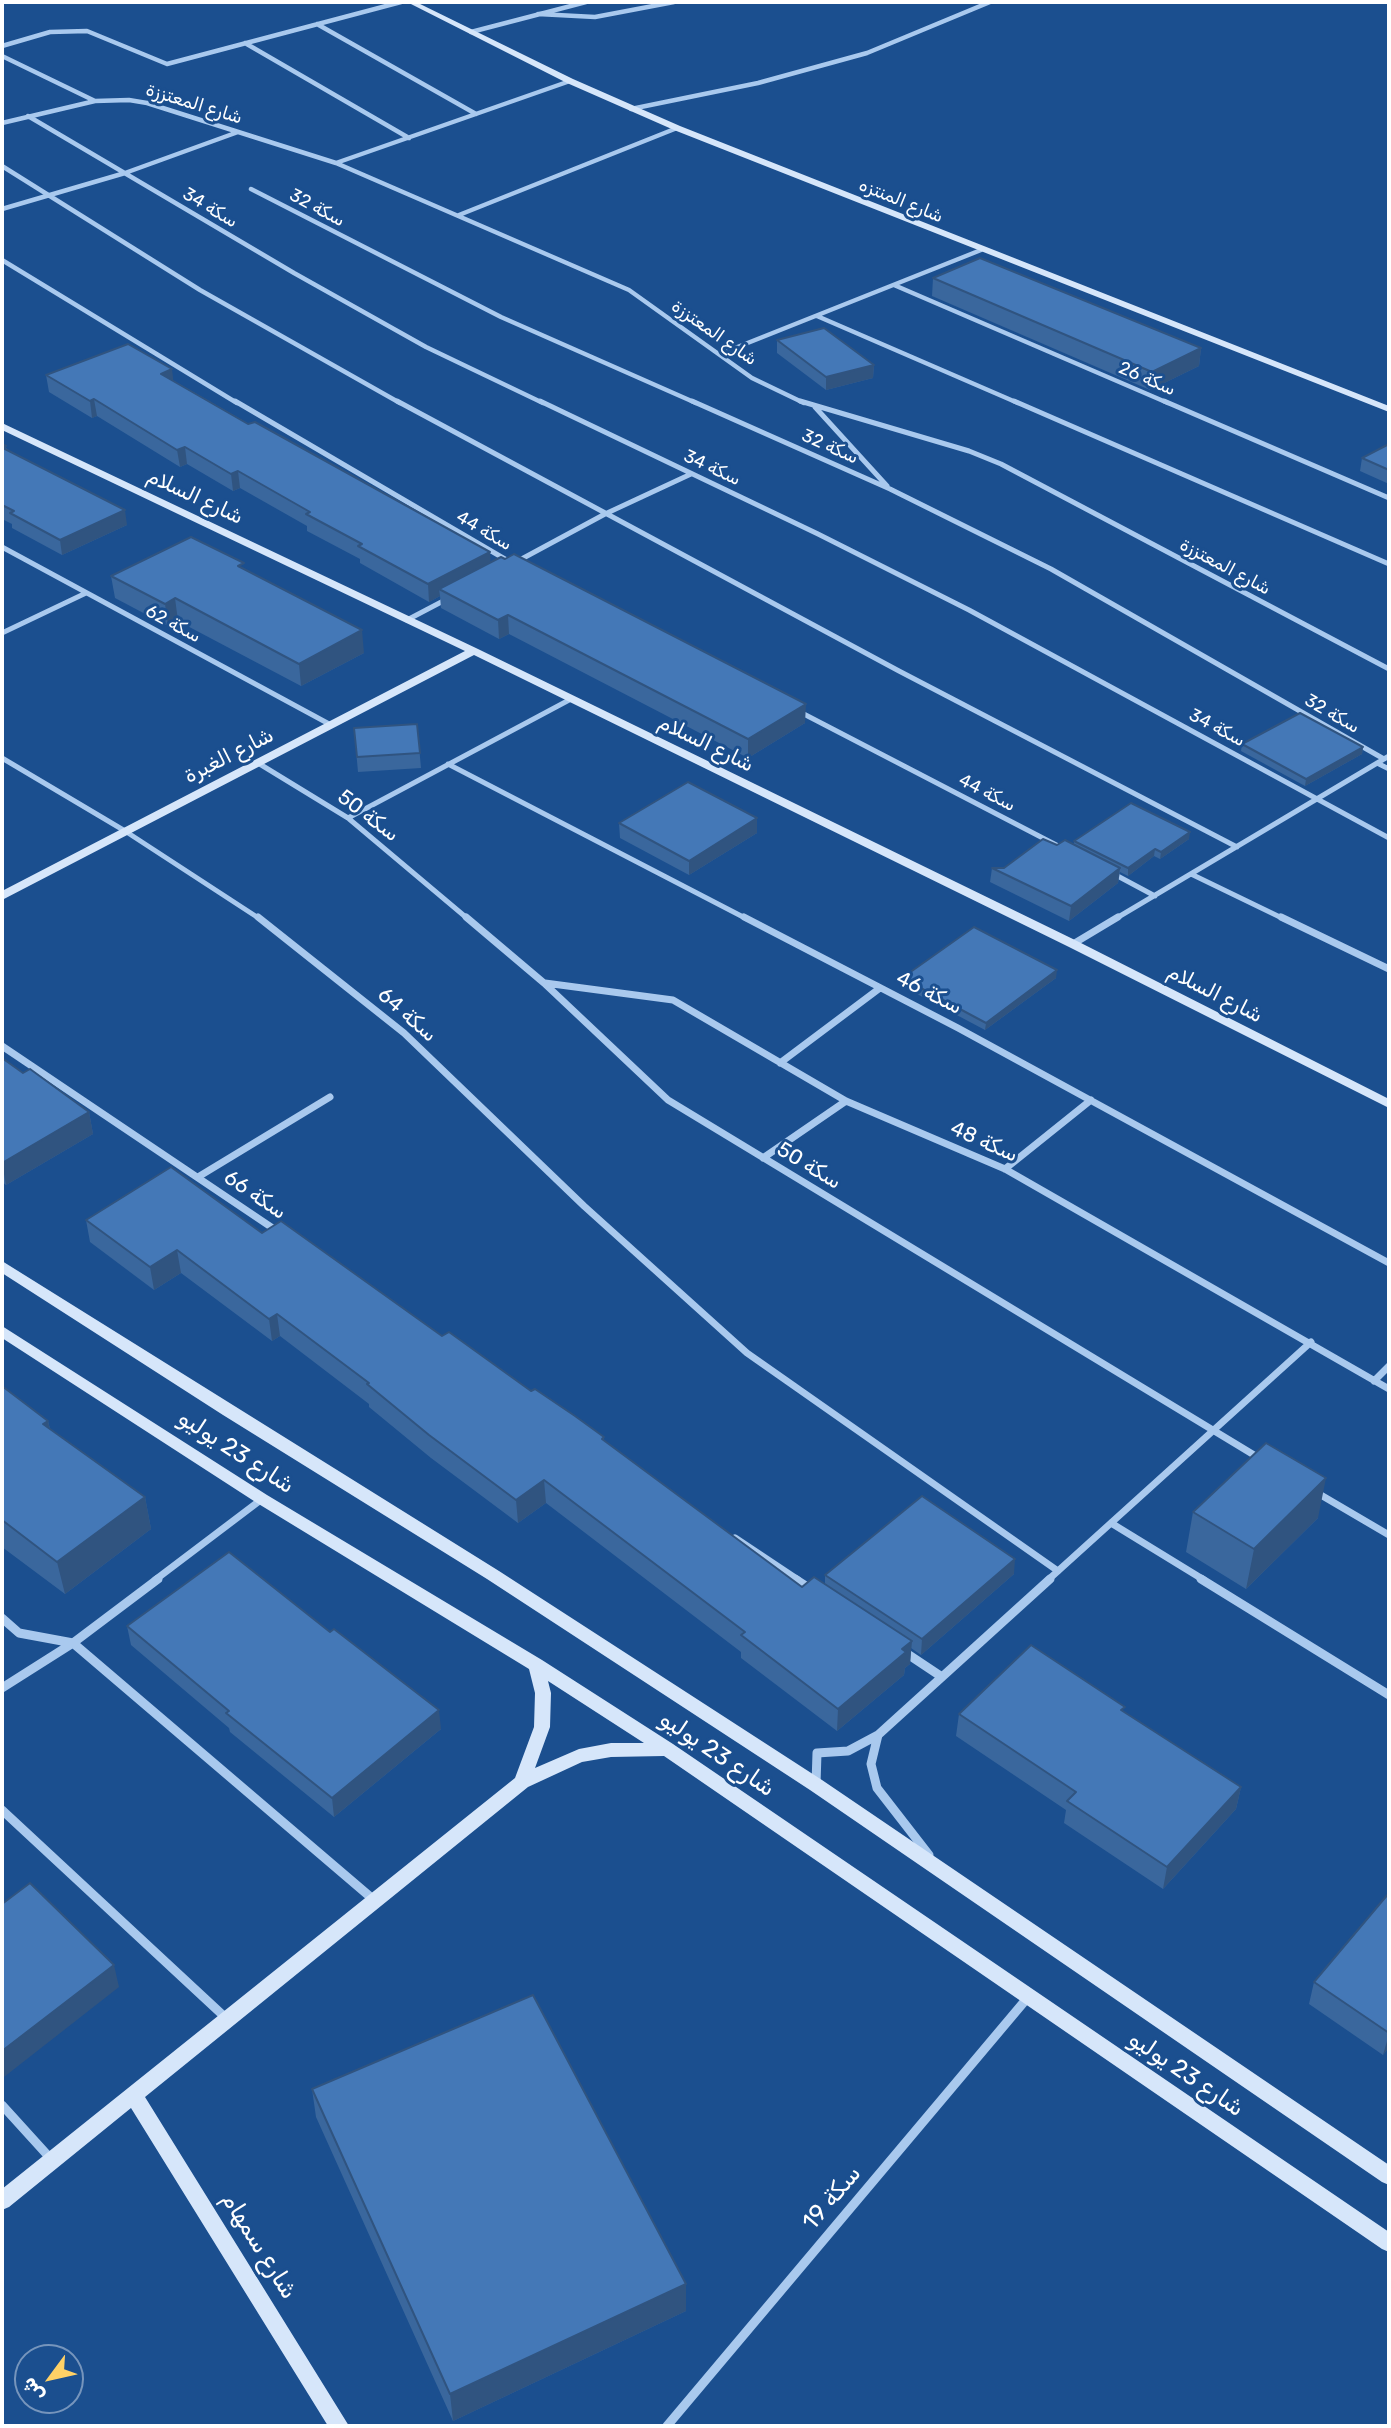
<!DOCTYPE html>
<html>
<head>
<meta charset="utf-8">
<style>
  body { margin:0 }
  #map { position:relative; width:1391px; height:2428px; overflow:hidden; background:#1b4f8f; font-family:Rubik,"Noto Naskh Arabic",sans-serif }
  canvas { display:block }
  .frame { position:absolute; inset:0; border:4px solid #fff; pointer-events:none }
  .north { position:absolute; left:14px; top:2344px; width:70px; height:70px; box-sizing:border-box; background:#1b4f8f; border:2px solid #7695bc; border-radius:50%; rotate:237deg; font-size:19px; font-weight:700; line-height:28px; text-align:center; color:#fff }
  .north::after { content:''; display:block; margin:auto; width:24px; height:32px; background:#ffd166; clip-path:polygon(50% 0,100% 100%,50% 72%,0 100%) }
</style>
</head>
<body>
<div id="map">
<canvas width="1391" height="2428"></canvas>
<div class="frame"></div>
<div class="north">ش</div>
</div>
<script>
const ctx = document.querySelector('canvas').getContext('2d');
ctx.lineJoin = 'round';
function poly(rows) {
  const path = new Path2D();
  for (const r of rows) {
    path.moveTo(r[0], r[1]);
    for (let i = 2; i < r.length; i += 2) path.lineTo(r[i], r[i + 1]);
  }
  return path;
}
function trace(path, color, width, dash) {
  ctx.strokeStyle = color;
  ctx.lineWidth = width;
  ctx.lineCap = dash ? 'butt' : 'round';
  ctx.setLineDash(dash || []);
  ctx.stroke(path);
}
function fill(path, color) {
  ctx.fillStyle = color;
  ctx.fill(path, 'evenodd');
}
function label(font, color, halo, rows, align = 'center') {
  ctx.font = font + ' Rubik,"Noto Naskh Arabic",sans-serif';
  ctx.lineWidth = 6;
  ctx.setLineDash([]);
  ctx.textBaseline = 'middle';
  ctx.strokeStyle = halo;
  ctx.fillStyle = color;
  for (const [text, x, y, turn = 0] of rows) {
    ctx.save();
    ctx.translate(x, y);
    ctx.rotate((+turn || 0) * Math.PI / 180);
    ctx.textAlign = isNaN(turn) ? turn : align;
    if (halo) ctx.strokeText(text, 0, 0);
    ctx.fillText(text, 0, 0);
    ctx.restore();
  }
}
trace(poly([
  [538,14,595,17,674,2],
  [317,24,476,114],
  [471,32,586,2],
  [245,43,409,138],
  [2,46,50,32,87,31,167,64,401,2],
  [2,56,95,101],
  [631,109,758,83,867,53,990,2],
  [28,116,294,273,426,347,543,403],
  [2,123,95,101,129,100,147,103,336,163,629,290,752,378,804,403],
  [336,163,570,81],
  [2,166,200,290,400,403],
  [251,189,501,317,696,403],
  [2,209,125,173,238,132],
  [459,215,677,128],
  [2,260,237,403],
  [894,285,1168,403],
  [817,316,1018,403],
  [720,354,981,250]
]), '#a9c9ee', 4.5);
trace(poly([
  [235,401,510,562],
  [397,401,899,671,1237,847],
  [540,401,818,534,969,610,1389,838],
  [692,401,890,489,1051,569,1384,759],
  [800,401,969,451,1001,464,1389,669],
  [1014,401,1389,564],
  [1164,401,1389,498],
  [815,407,887,486],
  [2,547,331,725],
  [516,562,605,514,691,474],
  [407,620,447,599],
  [2,633,86,593],
  [798,711,1064,849],
  [2,758,125,831,260,919],
  [258,763,348,818,468,919],
  [1377,763,1389,769],
  [448,764,747,919],
  [348,818,571,699],
  [1112,873,1155,896],
  [1191,874,1284,919],
  [1115,919,1389,756]
]), '#a9c9ee', 5);
trace(poly([
  [258,917,404,1033,584,1206,747,1353,1058,1571],
  [466,917,544,983,668,1100,1259,1458],
  [744,917,958,1028,1389,1263],
  [1281,917,1389,969],
  [1073,944,1118,917],
  [545,983,673,1000,846,1101,1005,1169,1389,1389],
  [2,1046,277,1231],
  [780,1063,880,988],
  [763,1158,846,1101],
  [1005,1169,1091,1100],
  [198,1177,330,1097],
  [1374,1381,1389,1366],
  [1314,1491,1389,1535],
  [1111,1523,1204,1580],
  [735,1538,798,1580],
  [155,1580,262,1499],
  [1048,1580,1311,1342]
]), '#a9c9ee', 7);
trace(poly([
  [795,1579,812,1590],
  [1201,1579,1389,1695],
  [2,1618,19,1633,73,1643,374,1900],
  [903,1651,942,1677],
  [2,1688,73,1643,158,1579],
  [878,1735,871,1764,877,1788,929,1855],
  [816,1784,817,1753,848,1751,878,1735,1050,1579],
  [2,1810,227,2019],
  [2,2105,51,2159],
  [667,2426,1029,1996]
]), '#a9c9ee', 9);
fill(poly([
  [407,2,416,2,573,79,680,126,1389,406,1389,412,674,130,567,83,407,2],
  [2,423,478,649,1077,941,1389,1099,1389,1108,1069,947,474,655,2,900,2,891,465,651,2,430,2,423],
  [2,1261,499,1571,822,1780,1389,2165,1389,2185,1382,2182,810,1790,487,1579,223,1415,2,1273,2,1261],
  [2,1326,267,1495,542,1660,673,1744,1389,2232,1389,2252,1382,2249,664,1756,611,1757,582,1762,528,1787,145,2097,349,2426,328,2426,131,2108,9,2207,2,2210,2,2189,515,1778,534,1727,535,1693,529,1669,257,1503,2,1338,2,1326],
  [548,1681,644,1743,611,1743,579,1749,535,1768,550,1727,551,1693,548,1681]
]), '#d6e6fa');
fill(poly([
  [933,278,1201,348,1199,366,1150,390,932,296],
  [777,340,874,365,873,378,826,390,777,353],
  [46,375,174,381,490,562,805,723,748,758,509,634,499,639,441,608,440,596,429,602,360,563,360,559,307,531,307,526,240,488,233,491,187,464,180,467,97,416,92,418,49,392],
  [2,444,7,449,127,525,62,555,12,528,12,524,2,519],
  [1389,444,1389,484,1360,471,1362,458],
  [245,570,364,653,301,686,178,621,168,626,115,598,111,576],
  [417,724,421,768,358,772,354,728],
  [1242,744,1363,747,1362,754,1305,786,1241,751],
  [757,818,757,833,689,875,620,838,619,823],
  [1189,839,1160,859,1154,856,1128,876,1120,872,1118,883,1069,921,990,882,992,868,1004,868,1057,845,1074,845,1074,841],
  [902,978,1056,978,985,1030,902,986],
  [2,1058,23,1073,89,1112,93,1134,6,1185,2,1182],
  [86,1220,262,1233,442,1336,604,1437,604,1441,802,1587,825,1584,825,1575,1014,1574,921,1655,911,1648,910,1664,905,1668,904,1675,837,1731,741,1658,741,1652,546,1503,518,1523,431,1458,369,1407,369,1404,280,1336,272,1341,181,1273,154,1290,90,1242],
  [2,1386,48,1421,50,1429,145,1497,151,1529,65,1594,2,1547],
  [1193,1512,1318,1518,1246,1589,1186,1552],
  [127,1626,441,1729,334,1817,230,1732,229,1728,131,1645],
  [1124,1712,1241,1787,1236,1809,1163,1889,1064,1823,1066,1810,956,1736,959,1714],
  [1389,1893,1389,2047,1383,2055,1309,2004,1314,1982],
  [312,2089,686,2311,453,2421,316,2117]
]), '#3a679d');
fill(poly([
  [1201,348,1199,366,1150,390,1152,372],
  [874,365,873,378,826,390,826,377],
  [172,369,174,386,161,374],
  [94,399,97,416,92,418,90,401],
  [185,447,187,464,180,467,177,450],
  [238,471,240,488,233,491,231,474],
  [125,510,127,525,62,555,60,540],
  [490,552,491,569,439,589,440,596,429,602,428,584],
  [175,598,178,621,168,626,165,604],
  [508,615,509,634,499,639,498,620],
  [362,630,364,653,301,686,299,664],
  [806,704,805,723,748,758,748,739],
  [1363,747,1362,754,1305,786,1306,779],
  [757,818,757,833,689,875,689,861],
  [1190,832,1189,839,1160,859,1161,852],
  [1155,849,1154,856,1128,876,1128,868],
  [1120,868,1118,883,1069,921,1071,906],
  [1057,970,1056,978,985,1030,986,1023],
  [89,1112,93,1134,6,1185,2,1163],
  [177,1250,181,1273,154,1290,150,1267],
  [277,1314,280,1336,272,1341,269,1319],
  [48,1421,55,1453,43,1424],
  [1326,1478,1318,1518,1246,1589,1254,1549],
  [544,1480,546,1503,518,1523,516,1500],
  [145,1497,151,1529,65,1594,57,1562],
  [1015,1559,1014,1574,921,1655,922,1639],
  [912,1641,910,1664,905,1668,904,1675,837,1731,838,1709],
  [439,1710,441,1729,334,1817,332,1798],
  [1241,1787,1236,1809,1163,1889,1167,1867],
  [114,1965,119,1987,4,2077,2,2070,2,2051],
  [1389,2034,1389,2047,1383,2055],
  [686,2284,686,2311,453,2421,450,2394]
]), '#305480');
const building = poly([
  [980,258,1201,348,1152,372,933,278,980,258],
  [824,328,874,365,826,377,777,340,824,328],
  [128,344,172,369,161,374,248,424,255,422,490,552,428,584,358,546,362,544,306,514,310,512,238,471,231,474,185,447,177,450,94,399,90,401,46,375,128,344],
  [2,444,6,446,3,448,125,510,60,540,10,513,14,511,2,505,2,444],
  [1389,444,1389,470,1362,458,1389,444],
  [191,537,244,563,238,566,362,630,299,664,175,598,165,604,111,576,191,537],
  [514,554,806,704,748,739,508,615,498,620,439,589,501,557,505,559,514,554],
  [1300,713,1363,747,1306,779,1242,744,1300,713],
  [417,724,420,753,357,757,354,728,417,724],
  [688,782,757,818,689,861,619,823,688,782],
  [1131,803,1190,832,1161,852,1155,849,1128,868,1074,841,1131,803],
  [1043,839,1057,845,1065,840,1120,868,1071,906,992,868,1004,868,1043,839],
  [974,927,1057,970,986,1023,902,978,974,927],
  [2,1058,23,1073,30,1069,89,1112,2,1163,2,1058],
  [171,1167,262,1233,281,1221,442,1336,449,1332,531,1391,535,1389,575,1416,604,1437,602,1439,802,1587,814,1577,912,1641,902,1649,906,1652,838,1709,741,1635,745,1632,544,1480,516,1500,429,1435,367,1384,369,1383,277,1314,269,1319,177,1250,150,1267,86,1220,171,1167],
  [2,1386,48,1421,43,1424,145,1497,57,1562,2,1520,2,1386],
  [1266,1443,1326,1478,1254,1549,1193,1512,1266,1443],
  [922,1496,1015,1559,922,1639,825,1575,922,1496],
  [229,1552,330,1632,334,1629,439,1710,332,1798,226,1713,229,1711,127,1626,229,1552],
  [1031,1645,1125,1707,1121,1710,1241,1787,1167,1867,1067,1801,1076,1792,959,1714,1031,1645],
  [30,1883,114,1965,2,2051,2,1904,30,1883],
  [1389,1893,1389,2033,1314,1982,1389,1893],
  [533,1995,686,2284,450,2394,312,2089,533,1995]
]);
fill(building, '#4478b7');
trace(building, '#305480', 2);
label('18px', '#fff', '#1b4f8f', [
  ["شارع المعتززة",194,104,17],
  ["شارع المنتزه",901,201,22],
  ["سكة 34",210,208,31],
  ["سكة 32",317,208,28],
  ["شارع المعتززة",714,333,35],
  ["سكة 26",1147,379,23],
  ["سكة 32",830,447,24],
  ["سكة 34",712,468,25],
  ["سكة 44",484,531,30],
  ["شارع المعتززة",1225,567,28],
  ["سكة 62",173,624,28],
  ["سكة 32",1332,714,30],
  ["سكة 34",1217,728,28],
  ["سكة 44",987,793,27]
]);
label('21px', '#fff', '#1b4f8f', [
  ["شارع السلام",195,497,25],
  ["شارع السلام",706,744,26],
  ["شارع الغبرة",229,756,-27],
  ["سكة 50",368,816,37],
  ["سكة 46",929,993,27],
  ["شارع السلام",1215,994,27],
  ["سكة 64",407,1015,41],
  ["سكة 48",984,1142,24],
  ["سكة 50",809,1166,31],
  ["سكة 66",255,1195,34]
]);
label('24px', '#fff', '#1b4f8f', [
  ["شارع 23 يوليو",236,1452,33],
  ["شارع 23 يوليو",717,1754,34],
  ["شارع 23 يوليو",1186,2074,34],
  ["سكة 19",832,2198,-50],
  ["شارع سمهام",259,2246,58]
]);
</script>
</body>
</html>
